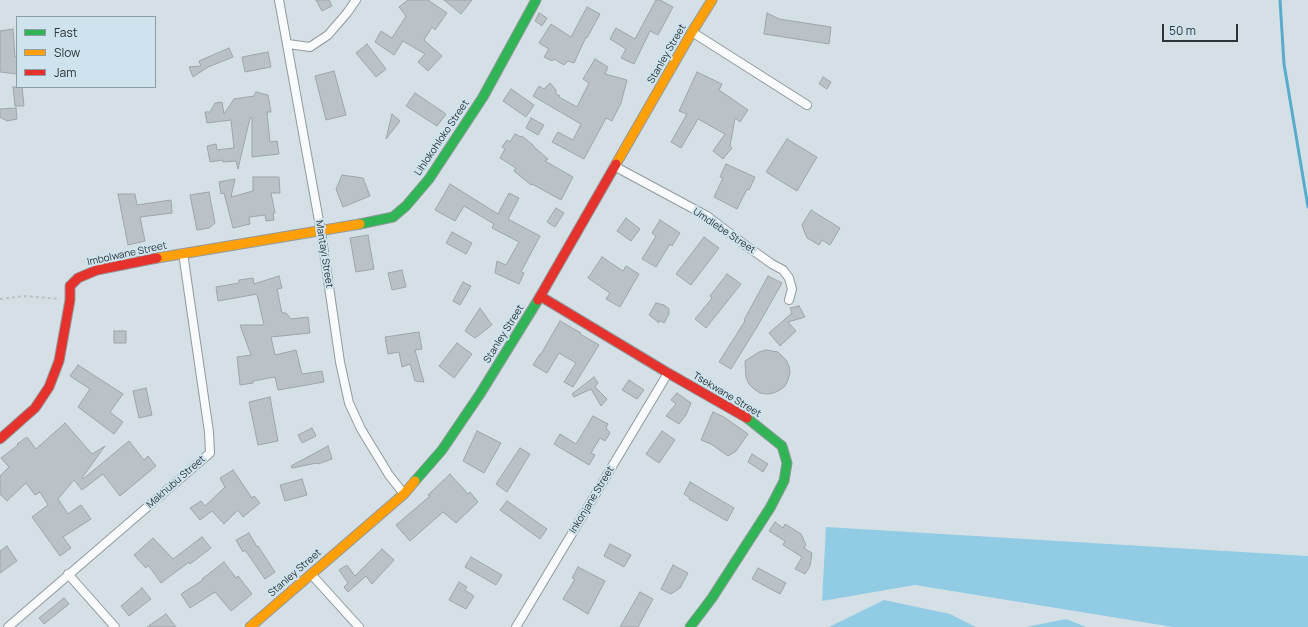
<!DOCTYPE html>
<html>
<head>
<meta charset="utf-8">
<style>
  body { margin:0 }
  #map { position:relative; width:1308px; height:627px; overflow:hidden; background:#d5e0e6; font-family:Manrope,sans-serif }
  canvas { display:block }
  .legend { position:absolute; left:16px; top:16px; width:140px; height:72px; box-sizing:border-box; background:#cee3ed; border:1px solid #8d9da5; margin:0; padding:5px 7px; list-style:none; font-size:12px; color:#2c3438 }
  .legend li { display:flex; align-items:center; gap:8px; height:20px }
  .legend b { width:20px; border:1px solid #8d9da5 }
  .scale { position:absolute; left:1162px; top:24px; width:76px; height:18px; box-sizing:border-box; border:2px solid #2c3438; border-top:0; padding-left:5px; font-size:12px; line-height:14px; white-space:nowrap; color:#2c3438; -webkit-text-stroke:3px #cee3ed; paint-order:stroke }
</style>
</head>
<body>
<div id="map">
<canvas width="1308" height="627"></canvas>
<ul class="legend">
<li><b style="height:5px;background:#30b455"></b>Fast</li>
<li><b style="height:5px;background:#ff9f0a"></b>Slow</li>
<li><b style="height:5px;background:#e5322d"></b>Jam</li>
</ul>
<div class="scale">50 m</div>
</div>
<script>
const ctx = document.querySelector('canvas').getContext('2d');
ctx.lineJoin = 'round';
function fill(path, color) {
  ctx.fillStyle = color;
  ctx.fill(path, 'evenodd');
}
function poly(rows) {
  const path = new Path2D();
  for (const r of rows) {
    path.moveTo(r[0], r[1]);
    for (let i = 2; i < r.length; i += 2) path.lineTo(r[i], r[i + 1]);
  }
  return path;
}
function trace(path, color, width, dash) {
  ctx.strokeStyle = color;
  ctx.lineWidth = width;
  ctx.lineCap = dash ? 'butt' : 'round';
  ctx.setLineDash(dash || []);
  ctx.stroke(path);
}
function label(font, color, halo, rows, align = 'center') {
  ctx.font = font + ' Manrope,sans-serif';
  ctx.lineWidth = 4;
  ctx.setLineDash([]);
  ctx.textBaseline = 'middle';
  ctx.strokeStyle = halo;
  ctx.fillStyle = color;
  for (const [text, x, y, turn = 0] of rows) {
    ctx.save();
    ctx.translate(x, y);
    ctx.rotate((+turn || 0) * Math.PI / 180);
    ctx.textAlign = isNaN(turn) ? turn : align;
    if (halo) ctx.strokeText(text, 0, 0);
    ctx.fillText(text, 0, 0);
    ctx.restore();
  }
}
fill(poly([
  [826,527,1308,556,1308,627,1173,627,915,585,822,601],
  [884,600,950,614,976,627,829,627],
  [1066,619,1086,627,1025,627,1026,627]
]), '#92cbe4');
trace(poly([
  [1280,0,1284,64,1308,207]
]), '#5aabcb', 3);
const building = poly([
  [316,0,329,0,332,6,322,11,316,0],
  [408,0,428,0,447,13,435,30,432,27,424,40,442,56,428,71,418,62,425,54,403,41,394,55,375,42,381,31,392,38,406,16,399,7,408,0],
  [444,0,472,0,461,14,444,0],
  [656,0,660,0,673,7,658,35,650,31,634,64,621,58,626,49,610,39,616,28,635,39,656,0],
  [587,7,600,14,587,38,586,37,574,63,568,61,564,65,554,59,552,61,544,57,549,49,539,43,551,24,571,37,587,7],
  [539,13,547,18,542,26,535,21,539,13],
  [767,13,779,19,831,27,829,44,764,34,767,13],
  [13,29,15,57,17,56,17,74,0,72,0,31,13,29],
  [367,44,386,69,376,77,356,53,367,44],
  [229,48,233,57,208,67,193,77,189,67,201,66,199,61,229,48],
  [268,52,271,67,245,72,242,57,268,52],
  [595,59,608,67,605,74,627,80,621,103,612,121,606,118,584,159,552,142,558,132,573,140,581,124,533,96,539,86,544,89,550,83,556,90,556,94,560,96,559,97,577,107,589,83,583,79,595,59],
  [334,71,346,115,326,120,315,76,334,71],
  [697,72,722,84,719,90,748,110,740,122,735,118,730,146,732,148,723,159,713,151,725,134,698,119,681,148,671,142,687,114,679,111,697,72],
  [823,77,831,82,827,89,819,84,823,77],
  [13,87,22,87,24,106,15,106,13,87],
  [511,89,534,105,526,117,503,101,511,89],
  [256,92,268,95,271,112,267,112,270,142,277,141,279,154,252,157,252,118,250,118,238,169,236,161,223,162,223,160,210,162,207,146,216,144,217,150,234,148,231,120,207,123,205,112,210,112,215,103,222,102,224,114,234,99,254,96,256,92],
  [415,93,446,114,437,126,406,106,415,93],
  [16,108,17,119,7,121,0,117,0,109,16,108],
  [392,114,400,121,386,139,392,114],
  [531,118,544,125,538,135,526,128,531,118],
  [515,134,521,137,522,136,533,145,533,146,548,159,545,161,573,177,561,200,532,184,531,185,514,171,516,168,500,158,505,149,502,147,507,140,510,142,515,134],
  [787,139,817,157,797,191,766,172,787,139],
  [726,164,755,177,749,190,747,189,737,209,714,197,723,178,720,177,726,164],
  [342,175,363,178,370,196,343,207,336,189,342,175],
  [253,177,279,177,280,193,271,193,275,213,273,213,274,220,266,221,265,215,249,217,250,224,233,228,224,193,221,194,219,182,235,179,231,197,253,191,253,177],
  [450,184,498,214,509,193,519,198,508,219,540,236,521,272,524,273,519,284,495,273,497,261,506,265,519,242,492,228,494,224,464,206,455,221,435,210,450,184],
  [209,192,215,223,209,228,197,230,190,195,209,192],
  [118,194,135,194,137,205,171,200,172,213,140,217,145,241,128,245,118,194],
  [556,208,564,213,555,227,547,222,556,208],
  [811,210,840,228,830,245,822,240,819,245,807,238,802,225,811,210],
  [626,218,640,229,631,241,617,231,626,218],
  [660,220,680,233,672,246,670,244,656,267,642,259,656,236,652,233,660,220],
  [452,232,472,243,466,254,446,243,452,232],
  [368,235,374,269,356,272,350,238,368,235],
  [704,237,719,248,691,285,676,274,704,237],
  [602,257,623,271,626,266,639,274,620,307,606,299,610,293,588,278,602,257],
  [402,270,406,287,392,290,388,273,402,270],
  [727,274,741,284,706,328,695,319,712,298,710,296,727,274],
  [279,276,282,288,277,289,282,313,286,313,291,319,308,317,310,333,271,337,275,355,296,350,302,374,322,371,324,382,278,390,275,377,253,381,253,383,240,385,237,357,251,355,240,325,264,325,257,294,218,301,216,287,239,283,239,280,253,278,254,284,279,276],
  [768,276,782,283,757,327,731,369,719,362,745,321,744,320,768,276],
  [463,282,471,286,460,305,453,301,463,282],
  [656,303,664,305,669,309,669,314,664,323,659,320,659,323,649,315,656,303],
  [799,306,805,317,788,322,796,331,780,346,769,333,792,313,790,308,799,306],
  [480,308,492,325,475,338,465,331,480,308],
  [560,321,581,333,580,334,599,345,573,387,564,382,576,363,559,353,547,373,533,365,540,354,541,354,560,321],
  [114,331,126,331,126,343,114,343,114,331],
  [419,332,422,349,415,350,424,382,415,381,410,364,402,367,399,352,388,354,385,337,419,332],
  [457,343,472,354,454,378,439,366,457,343],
  [766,350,778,352,786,360,789,366,790,373,788,380,785,386,780,390,774,393,767,394,760,393,754,389,749,384,746,377,745,361,759,352,766,350],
  [78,365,123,394,110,412,123,422,114,434,78,407,90,389,70,376,78,365],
  [594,377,598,383,595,387,607,399,601,406,591,389,574,397,572,394,594,377],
  [629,380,644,390,637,399,622,390,629,380],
  [146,388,152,415,139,418,133,391,146,388],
  [677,393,691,403,686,415,679,424,666,416,676,404,671,400,677,393],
  [270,397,278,441,258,445,249,402,270,397],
  [713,412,724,417,748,434,736,451,728,456,711,444,701,440,713,412],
  [593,416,608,424,606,428,610,433,605,441,600,438,591,453,595,455,589,465,554,444,560,434,576,444,593,416],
  [65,423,92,454,105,446,82,478,83,479,129,441,144,460,148,456,156,466,120,496,103,474,82,490,74,480,58,499,68,514,81,505,91,519,63,537,71,548,60,556,32,517,48,505,40,492,35,495,26,483,7,501,0,494,0,476,9,467,1,458,18,445,17,444,27,437,36,449,65,423],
  [312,428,316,436,302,443,298,435,312,428],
  [477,431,501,443,484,473,463,461,477,431],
  [662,431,675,440,659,463,646,454,662,431],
  [328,446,332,459,318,464,317,463,292,468,291,466,328,446],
  [520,448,530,454,507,492,496,484,520,448],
  [752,454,768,464,763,472,748,462,752,454],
  [233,470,252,498,254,496,260,503,243,517,238,510,224,524,212,511,200,520,190,508,201,501,205,506,225,487,220,478,233,470],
  [450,474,468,494,470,492,478,502,456,523,443,512,410,541,396,525,430,496,428,495,450,474],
  [302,479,307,495,285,501,280,485,302,479],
  [690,482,734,508,727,521,689,499,690,498,684,494,690,482],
  [507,501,547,529,540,539,500,510,507,501],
  [775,522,783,528,785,524,801,534,806,545,804,548,812,553,810,566,805,574,795,569,802,557,783,545,785,541,769,531,775,522],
  [249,533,257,547,258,546,275,572,265,579,245,550,243,552,236,540,249,533],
  [202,537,211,548,190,564,189,562,161,583,148,565,146,568,134,555,153,538,173,559,202,537],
  [610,544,631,555,624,567,604,556,610,544],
  [7,546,17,561,0,573,0,551,7,546],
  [382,549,394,560,372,584,366,576,348,592,344,587,348,583,339,570,347,565,355,576,382,549],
  [471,557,502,575,496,585,465,567,471,557],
  [224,562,236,578,238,576,252,594,231,611,215,592,190,608,181,594,203,580,202,579,224,562],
  [673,565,688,573,680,588,671,594,661,589,673,565],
  [578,567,605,581,588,614,563,599,575,579,572,578,578,567],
  [758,568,786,583,780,594,752,579,758,568],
  [459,582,467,587,465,590,474,596,466,609,449,600,459,582],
  [142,588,151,599,129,616,121,606,142,588],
  [640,592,653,599,638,627,620,627,640,592],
  [64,598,69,604,44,624,39,618,64,598],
  [166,614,176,627,147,627,166,614]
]);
fill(building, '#bac2c7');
trace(building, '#9da5aa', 1);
const street = poly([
  [279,0,321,232,340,362,349,403,361,429,389,475,404,494],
  [692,32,807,105],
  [288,44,310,47,328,35,347,13,356,0],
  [614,166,707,216,745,245,772,264,783,270,789,278,792,289,789,300],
  [68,574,115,627],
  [311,574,359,627],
  [8,627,210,453,209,432,183,253],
  [516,627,668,373]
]);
const fast = poly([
  [360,224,393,217,406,206,429,179,483,97,536,0],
  [415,481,442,450,480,394,538,300],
  [690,627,712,598,770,508,784,481,787,463,782,446,747,418]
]);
const slow = poly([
  [616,164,692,32,712,0],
  [157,258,360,224],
  [250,627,404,494,415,481]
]);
const jam = poly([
  [540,296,668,373,747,418],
  [538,300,616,164],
  [0,439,35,408,49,387,59,361,70,300,70,286,78,278,97,270,157,258]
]);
trace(street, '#919a9e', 10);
trace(fast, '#919a9e', 11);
trace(slow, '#919a9e', 11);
trace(jam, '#919a9e', 11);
trace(poly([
  [0,299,25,296,60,299]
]), '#bcc0c2', 2, [3, 3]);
trace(street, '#f9fafb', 8);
trace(fast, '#30b455', 9);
trace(slow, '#ff9f0a', 9);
trace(jam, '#e5322d', 9);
label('10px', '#2c3438', '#cee3ed', [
  ["Stanley Street",667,54,-60],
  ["Lihlokohloko Street",442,138,-56],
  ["Umdlebe Street",724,231,34],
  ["Imbolwane Street",127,254,-12],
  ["Mantayi Street",324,254,81],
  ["Stanley Street",504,334,-58],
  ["Tsekwane Street",727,395,31],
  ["Makhubu Street",176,482,-41],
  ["Inkonjane Street",592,500,-59],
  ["Stanley Street",295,573,-41]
]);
</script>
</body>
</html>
